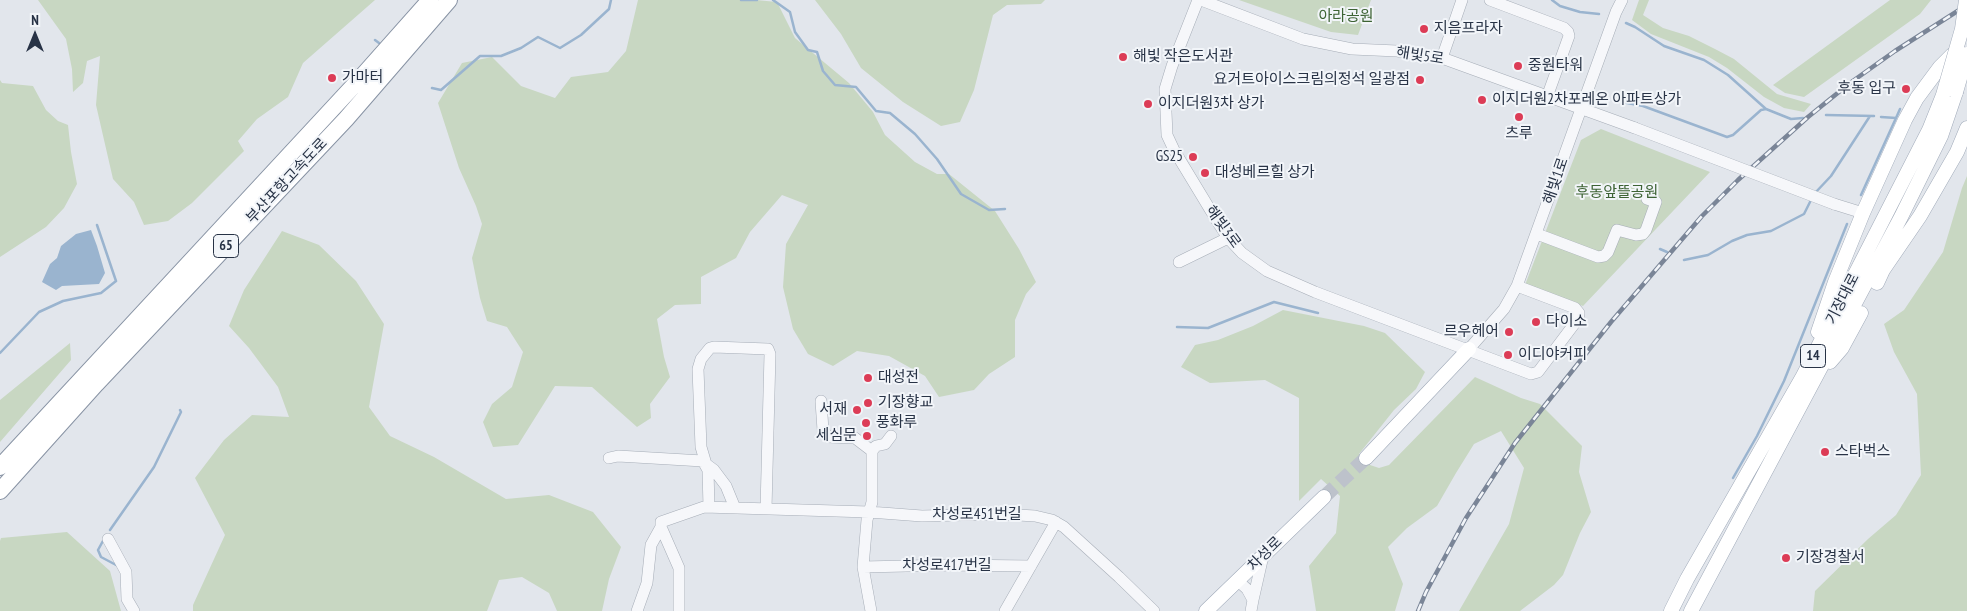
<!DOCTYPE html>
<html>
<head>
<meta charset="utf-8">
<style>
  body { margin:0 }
  #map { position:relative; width:1967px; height:611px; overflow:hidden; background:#e2e6ec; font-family:"PT Sans Narrow",sans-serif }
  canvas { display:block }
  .north { position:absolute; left:10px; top:10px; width:50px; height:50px; -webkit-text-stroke:4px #f2f5f9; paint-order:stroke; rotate:0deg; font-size:14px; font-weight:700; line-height:20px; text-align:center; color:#283346 }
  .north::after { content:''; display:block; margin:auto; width:18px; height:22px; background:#283346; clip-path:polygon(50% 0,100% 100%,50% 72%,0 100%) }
</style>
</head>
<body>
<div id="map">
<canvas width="1967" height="611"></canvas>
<div class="north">N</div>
</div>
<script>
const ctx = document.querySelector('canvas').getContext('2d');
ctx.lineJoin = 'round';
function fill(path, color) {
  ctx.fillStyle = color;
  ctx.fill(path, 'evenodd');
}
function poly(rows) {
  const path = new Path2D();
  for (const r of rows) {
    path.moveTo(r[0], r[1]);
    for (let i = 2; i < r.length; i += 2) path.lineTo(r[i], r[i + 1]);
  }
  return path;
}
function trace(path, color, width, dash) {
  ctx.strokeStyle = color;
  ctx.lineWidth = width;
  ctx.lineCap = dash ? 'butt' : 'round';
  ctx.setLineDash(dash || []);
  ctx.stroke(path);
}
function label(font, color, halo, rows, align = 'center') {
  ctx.font = font + ' "PT Sans Narrow","Noto Sans KR",sans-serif';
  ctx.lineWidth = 4;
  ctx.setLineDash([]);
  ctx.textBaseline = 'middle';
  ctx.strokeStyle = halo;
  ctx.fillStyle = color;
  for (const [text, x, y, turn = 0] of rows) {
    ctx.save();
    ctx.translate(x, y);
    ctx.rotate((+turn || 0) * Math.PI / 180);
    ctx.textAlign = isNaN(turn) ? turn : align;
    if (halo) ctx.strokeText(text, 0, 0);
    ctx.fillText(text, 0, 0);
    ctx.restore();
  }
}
fill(poly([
  [38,0,375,0,303,63,288,97,257,119,238,141,244,151,192,203,168,221,144,225,134,202,113,179,96,105,100,56,87,61,83,83,73,92,72,69,66,39],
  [638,0,756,0,777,2,795,38,849,83,873,112,885,135,915,162,937,174,949,174,995,211,1019,249,1036,282,1026,294,1015,320,1015,357,989,374,974,390,939,397,925,376,889,356,857,351,833,366,808,354,793,329,783,287,786,244,808,205,782,195,750,232,736,258,701,277,701,304,675,305,657,319,664,357,670,377,650,404,651,418,637,427,592,387,555,386,518,445,493,447,483,422,492,404,512,387,523,352,507,327,487,321,480,298,472,258,482,224,476,206,459,168,438,103,462,63,492,57,521,86,555,98,571,77,608,72,626,51],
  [815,0,1045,0,1041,4,1007,5,993,15,974,90,960,122,941,126,903,102,861,68,841,34],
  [1239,0,1371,0,1358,35,1331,32],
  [1639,0,1649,0,1643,15,1663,28,1689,36,1715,49,1734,59,1777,94,1811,104,1804,112,1784,108,1764,97,1727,68,1709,57,1651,34,1632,20],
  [1890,0,1931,0,1920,14,1804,97,1785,93,1773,85],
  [0,80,2,83,33,86,46,110,58,121,68,125,71,152,77,184,64,208,46,227,0,257],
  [1601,129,1710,172,1583,306,1525,285,1581,140],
  [1967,176,1967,611,1813,611,1815,591,1868,539,1896,515,1921,475,1917,394,1894,352,1884,324,1904,310,1943,252,1962,188],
  [282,231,319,245,356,281,384,324,369,407,390,436,434,457,506,499,549,495,593,512,621,547,609,579,602,611,557,611,549,593,522,577,499,580,487,611,193,611,193,605,225,535,195,478,224,440,252,415,289,417,278,387,249,348,229,326,244,290],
  [1283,310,1364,326,1385,333,1425,372,1416,389,1394,410,1359,454,1370,465,1379,468,1389,465,1475,377,1521,398,1540,404,1582,446,1579,472,1591,512,1580,533,1563,575,1554,585,1520,611,1459,611,1509,524,1524,468,1501,431,1474,444,1456,473,1437,506,1407,528,1388,547,1403,584,1395,611,1316,611,1309,566,1336,533,1340,496,1321,479,1299,501,1299,398,1265,380,1210,383,1181,367,1195,345,1218,340,1253,326],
  [70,343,71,360,0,442,0,400],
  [67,532,110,571,121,611,0,611,0,541,1,538]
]), '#c8d7c2');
fill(poly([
  [91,230,97,246,105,273,99,284,62,286,56,290,42,282,50,264,57,258,61,246,76,234]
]), '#9ab4cf');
trace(poly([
  [741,0,757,0],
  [773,0,790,12,795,32,808,50,817,52,823,71,835,85,856,87,876,111,890,113,915,134,937,159,961,194,989,210,1005,209],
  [1552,0,1560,6,1580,12,1599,14],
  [1626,23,1635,27,1664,46,1704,60,1728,75,1766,109,1791,119,1803,118],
  [375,40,379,43],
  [432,88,441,90,480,56,501,56,521,48,538,37,560,48,581,35,609,9,611,0],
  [1622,102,1643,106,1727,137,1733,135,1761,110,1766,109],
  [1826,115,1874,116],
  [1881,117,1896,118,1900,109],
  [1815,193,1831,176,1870,116],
  [1861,195,1896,118],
  [97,225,116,281],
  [1660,249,1667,252],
  [1684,260,1708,255,1732,241,1747,235,1771,231,1804,214,1811,200],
  [1177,327,1208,328,1274,302,1318,313],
  [0,353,39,312,63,301,101,293,116,281],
  [1733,478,1757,436,1784,381,1847,224],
  [110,530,154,467,181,412,180,410],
  [104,539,98,550,101,557,118,566]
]), '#9ab4cf', 2.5);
trace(poly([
  [1324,497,1366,458]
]), '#bdc2cb', 14, [14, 7]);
const minor = poly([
  [1198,0,1172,66,1165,89,1167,135,1174,150,1217,221,1228,238,1242,253,1267,271,1315,292,1531,374,1538,372,1578,319,1579,313,1575,308,1517,286],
  [1201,0,1303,39,1352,49,1397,51,1442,58,1635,128],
  [1490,0,1564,28,1568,32,1569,36,1547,97],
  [1442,58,1462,0],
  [1834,204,1863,213],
  [1537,234,1598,257,1604,256,1608,252,1617,230,1636,235,1643,234,1646,230,1656,202,1647,199],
  [1179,262,1228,238],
  [1469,349,1504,309,1517,286,1616,12,1622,0],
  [821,401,823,430,828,437,855,438,872,451],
  [872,451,876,446,885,444,891,436],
  [609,458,618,456,703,461,708,470,709,507],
  [735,508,726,486,714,470,706,464,701,447,698,369,701,359,710,348,714,347,768,349,770,354,766,509],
  [661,527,679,568,679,611],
  [108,539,126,572,127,599,134,611],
  [863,567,950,565,1031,566],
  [1238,581,1247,589,1253,600,1251,611],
  [1253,600,1263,556],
  [637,611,647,583,651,545,661,527,661,522,704,507,869,512,922,516,1001,514,1035,516,1052,520,1064,527,1119,577,1154,611],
  [871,611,863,567,867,520,872,502,872,451],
  [1005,611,1056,522]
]);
const major = poly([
  [1877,283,1883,270,1920,216,1957,152,1967,128],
  [1818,332,1835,282,1863,213,1905,120,1917,98,1940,67,1952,55,1960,52],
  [1830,362,1842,348,1861,313],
  [1366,458,1469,349],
  [1206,611,1324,497],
  [1671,611,1687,579,1803,376,1929,130,1943,95],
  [1691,611,1901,217,1941,136,1956,92]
]);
const highway = poly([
  [0,467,358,81,430,0],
  [0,491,96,384,346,119,449,0]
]);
trace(minor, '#a6adb7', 12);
trace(major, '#a0aab9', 15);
trace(highway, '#8893a4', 18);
trace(minor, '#f6f7fa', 11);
trace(major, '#fff', 14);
trace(highway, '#fff', 16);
const rail = poly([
  [1418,611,1426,592,1466,518,1515,443,1611,322,1702,216,1738,180,1808,117,1850,83,1895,51,1967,5]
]);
trace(rail, '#7a8597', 4.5);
trace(rail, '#f2f5f9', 2.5, [8]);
const minorBridge = poly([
  [1635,128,1834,204]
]);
const majorBridge = poly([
  [1956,92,1967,54],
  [1943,95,1962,29,1966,0]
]);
trace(minorBridge, '#a6adb7', 12, []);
trace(majorBridge, '#a0aab9', 15, []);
trace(minorBridge, '#f6f7fa', 11);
trace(majorBridge, '#fff', 14);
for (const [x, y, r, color] of [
  [1424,29,5,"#dc3c56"],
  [1123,57,5,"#dc3c56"],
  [1518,66,5,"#dc3c56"],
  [332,78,5,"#dc3c56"],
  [1420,80,5,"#dc3c56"],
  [1906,89,5,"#dc3c56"],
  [1482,100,5,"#dc3c56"],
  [1148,104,5,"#dc3c56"],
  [1519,117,5,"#dc3c56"],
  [1193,157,5,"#dc3c56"],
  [1205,173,5,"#dc3c56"],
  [1536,322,5,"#dc3c56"],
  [1509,332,5,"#dc3c56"],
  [1508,355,5,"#dc3c56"],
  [868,378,5,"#dc3c56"],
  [868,403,5,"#dc3c56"],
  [857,410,5,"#dc3c56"],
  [866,423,5,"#dc3c56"],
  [867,436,5,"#dc3c56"],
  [1825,452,5,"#dc3c56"],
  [1786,558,5,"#dc3c56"]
]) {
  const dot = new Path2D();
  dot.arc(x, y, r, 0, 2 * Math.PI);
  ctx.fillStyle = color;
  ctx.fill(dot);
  trace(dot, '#f2f5f9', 2);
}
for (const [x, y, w] of [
  [226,246,25],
  [1813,356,25]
]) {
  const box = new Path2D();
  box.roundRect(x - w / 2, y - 11.5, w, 23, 4);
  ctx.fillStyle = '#f2f5f9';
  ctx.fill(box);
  trace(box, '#283346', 1);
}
label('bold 14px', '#283346', null, [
  ["65",226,246],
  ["14",1813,356]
]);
label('15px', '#3d6334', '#f2f5f9', [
  ["아라공원",1346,17],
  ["후동앞뜰공원",1617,193]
]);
label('15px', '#283346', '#f2f5f9', [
  ["지음프라자",1434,29],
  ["해빛 작은도서관",1133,57],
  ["중원타워",1528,66],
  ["가마터",342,78],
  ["요거트아이스크림의정석 일광점",1410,80,"right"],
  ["후동 입구",1896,89,"right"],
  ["이지더원2차포레온 아파트상가",1492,100],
  ["이지더원3차 상가",1158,104],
  ["츠루",1519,134,"center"],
  ["GS25",1183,157,"right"],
  ["대성베르힐 상가",1215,173],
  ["다이소",1546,322],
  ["르우헤어",1499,332,"right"],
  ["이디야커피",1518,355],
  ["대성전",878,378],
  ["기장향교",878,403],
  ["서재",847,410,"right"],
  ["풍화루",876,423],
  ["세심문",857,436,"right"],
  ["스타벅스",1835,452],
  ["기장경찰서",1796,558]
], 'left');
label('15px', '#283346', '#f2f5f9', [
  ["해빛5로",1420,56,9],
  ["부산포항고속도로",287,181,-47],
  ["해빛1로",1556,181,-71],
  ["해빛3로",1223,227,54],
  ["기장대로",1843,299,-63],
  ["차성로451번길",977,515],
  ["차성로",1265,554,-45],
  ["차성로417번길",947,566]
]);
</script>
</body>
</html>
